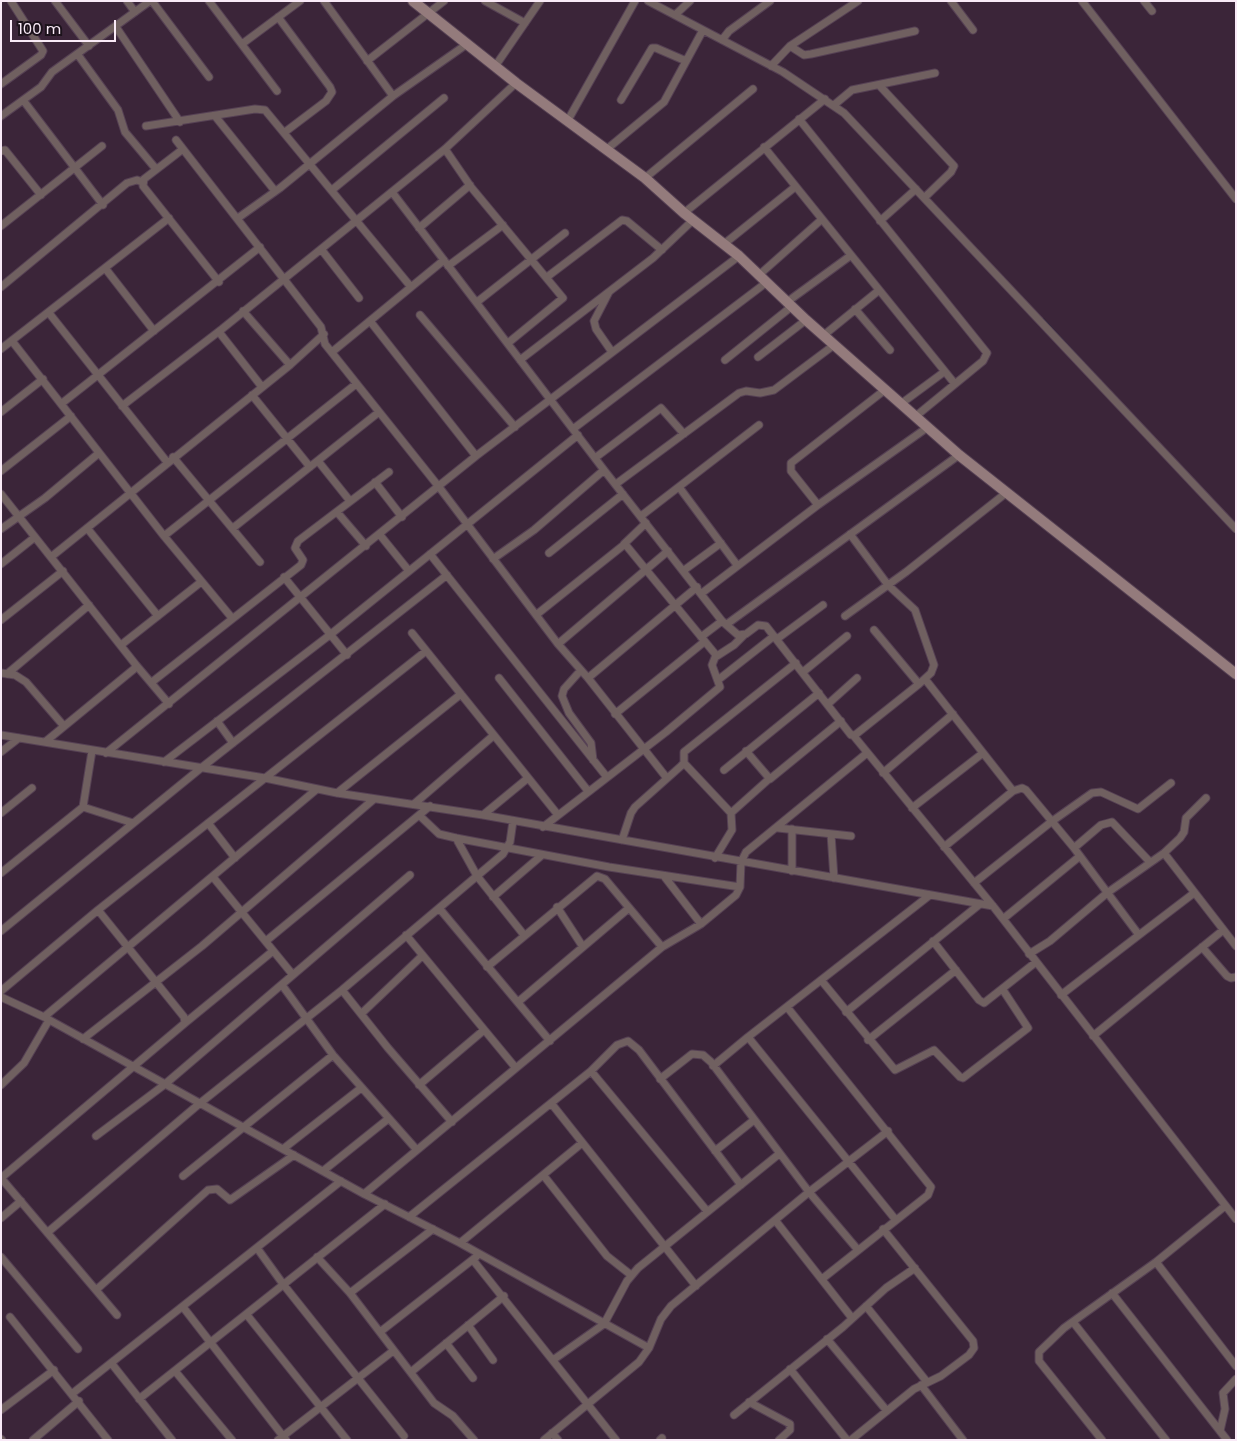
<!DOCTYPE html>
<html>
<head>
<meta charset="utf-8">
<style>
  body { margin:0 }
  #map { position:relative; width:1237px; height:1441px; overflow:hidden; background:#3b2539; font-family:Poppins,sans-serif }
  canvas { display:block }
  .frame { position:absolute; inset:0; border:2px solid #f9eaf7; pointer-events:none }
  .scale { position:absolute; left:10px; top:20px; width:106px; height:22px; box-sizing:border-box; border:2px solid #f9eaf7; border-top:0; padding-left:6px; font-size:15px; line-height:18px; white-space:nowrap; color:#f9eaf7; -webkit-text-stroke:4px #1c121b; paint-order:stroke }
</style>
</head>
<body>
<div id="map">
<canvas width="1237" height="1441"></canvas>
<div class="frame"></div>
<div class="scale">100 m</div>
</div>
<script>
const ctx = document.querySelector('canvas').getContext('2d');
ctx.lineJoin = 'round';
function poly(rows) {
  const path = new Path2D();
  for (const r of rows) {
    path.moveTo(r[0], r[1]);
    for (let i = 2; i < r.length; i += 2) path.lineTo(r[i], r[i + 1]);
  }
  return path;
}
function trace(path, color, width, dash) {
  ctx.strokeStyle = color;
  ctx.lineWidth = width;
  ctx.lineCap = dash ? 'butt' : 'round';
  ctx.setLineDash(dash || []);
  ctx.stroke(path);
}
trace(poly([
  [1043,319,1110,391]
]), '#011627', 2);
const street = poly([
  [55,1,89,46],
  [127,1,135,12],
  [152,1,209,77],
  [209,1,277,91],
  [324,1,393,96],
  [485,1,525,23],
  [648,1,783,72,844,113,1236,529],
  [951,1,973,30],
  [1082,1,1236,199],
  [1144,1,1152,11],
  [675,15,690,1],
  [278,17,330,87,332,92,326,101,285,132],
  [116,27,180,122],
  [722,40,729,31,770,1],
  [242,44,300,1],
  [790,46,804,55,811,54,915,31],
  [78,55,118,110,125,132,156,169],
  [367,61,444,1],
  [496,65,540,1],
  [771,66,790,46,858,1],
  [1,84,41,55,43,51,11,1],
  [879,85,954,166,951,172,924,198],
  [23,100,103,205],
  [621,100,652,48,656,48,686,61],
  [834,105,852,90,935,73],
  [1,116,41,87,52,72,150,1],
  [215,116,275,191],
  [799,119,987,353,983,361,916,416],
  [568,120,635,1],
  [146,126,255,109,265,110,411,287],
  [176,140,321,327,325,344,439,487,558,644,588,678,666,777],
  [764,147,955,384],
  [183,149,144,179,143,186,219,282],
  [445,149,471,187,563,298,508,343],
  [607,149,664,102,703,30],
  [1,151,5,150,41,195],
  [645,178,753,89],
  [332,190,444,98],
  [392,192,604,470,722,621,738,635,746,634,758,625,766,626,851,735,855,735,919,684,931,673,934,665,915,610,888,585,850,534],
  [684,213,825,99],
  [238,218,280,188,393,96,467,44],
  [880,221,916,189],
  [1,226,102,146],
  [419,228,470,185],
  [724,244,795,187],
  [321,249,359,298],
  [448,266,503,225],
  [105,268,154,331],
  [759,275,821,220],
  [547,277,622,220,627,221,662,250],
  [1,287,127,183,137,180,142,182],
  [609,292,594,321,596,329,612,352],
  [477,302,565,233],
  [787,302,850,256],
  [855,309,890,350],
  [243,311,290,365],
  [49,313,167,462],
  [420,315,515,427],
  [370,321,476,456],
  [219,332,262,387],
  [824,335,878,291],
  [12,341,164,536,232,618],
  [1,349,169,218],
  [332,352,444,260],
  [758,357,806,320],
  [520,360,653,258,693,220],
  [725,360,791,307],
  [252,395,310,467],
  [902,403,944,372],
  [61,404,260,247],
  [122,406,222,329,445,149,516,83],
  [1,412,43,379],
  [573,429,767,282],
  [173,457,260,562],
  [595,458,661,408,684,434],
  [318,461,350,501],
  [1,471,71,416],
  [375,482,402,517],
  [616,484,739,393,746,391,760,393,774,390,834,345],
  [679,487,737,565],
  [1,494,136,665,134,669,45,742],
  [818,505,791,471,791,463,886,389],
  [337,512,366,546],
  [641,516,759,425],
  [87,528,158,616],
  [233,528,379,412],
  [1,529,45,498,99,453],
  [380,535,409,571],
  [164,536,356,384],
  [624,544,646,523],
  [549,553,623,494],
  [430,554,606,776],
  [51,557,290,365,324,334],
  [493,559,534,530,604,470],
  [1,564,35,537],
  [683,571,721,543],
  [284,577,347,655],
  [702,593,818,505,928,427],
  [536,615,625,544,716,655,712,665,720,687,666,732,543,827],
  [845,616,906,572,1006,493],
  [1,620,63,571],
  [727,624,959,455],
  [874,630,919,684],
  [412,633,558,815],
  [701,637,722,621],
  [777,639,823,605],
  [558,644,668,551],
  [121,645,201,582],
  [717,656,734,645,744,635],
  [136,665,169,704],
  [581,670,564,689,562,696,569,713,591,743,593,760],
  [803,672,847,636],
  [1,673,15,675,26,682,63,725],
  [7,674,89,605],
  [499,678,588,791],
  [588,678,697,587],
  [925,679,1013,791],
  [718,680,774,636],
  [152,682,301,565,303,560,295,548,298,541,389,472],
  [828,704,857,678],
  [615,714,704,642],
  [217,721,233,743],
  [1,735,265,778,337,793,483,815,993,906],
  [853,735,993,906,1236,1219],
  [746,751,770,779,841,721],
  [1,752,19,738],
  [106,753,476,456,739,256],
  [164,762,331,634,578,435],
  [684,763,731,813],
  [724,770,819,693],
  [883,773,953,714],
  [337,793,461,694],
  [414,804,493,736],
  [83,807,92,751],
  [912,808,983,753],
  [1,813,32,788],
  [419,815,439,834,456,838,609,867,740,887],
  [483,815,528,778],
  [208,823,235,858],
  [778,828,851,836],
  [792,829,792,871],
  [831,834,834,878],
  [456,838,477,876,524,935],
  [622,840,631,813,635,807,681,766,684,763,684,752,796,663],
  [944,847,1013,791,1022,788,1026,790,1074,848,1139,935,1061,995],
  [1074,848,1101,825,1112,822,1150,862],
  [1164,853,1236,946],
  [715,858,732,830,731,813,769,779],
  [1,873,83,807,133,823],
  [664,876,701,924],
  [213,877,293,975],
  [974,883,1051,822,1092,793,1101,792,1138,809,1171,783],
  [493,897,542,855],
  [557,907,583,947],
  [439,908,550,1041],
  [1003,919,1080,856],
  [1,931,201,768,447,575],
  [406,935,515,1067],
  [1139,935,1194,893],
  [266,941,430,806],
  [933,941,979,1000,984,1003,1036,962],
  [1202,947,1227,976,1231,978,1236,977],
  [1029,954,1050,941,1107,893,1164,853,1180,838,1184,832,1186,818,1206,798],
  [487,967,597,876,605,879,662,947],
  [821,980,895,1070,934,1050,960,1077,963,1078,1028,1028,1003,990],
  [282,985,333,1055,416,1149],
  [342,990,388,1048,452,1122],
  [1,991,98,910,426,651],
  [1,997,44,1017,364,1194,460,1243,649,1348],
  [518,1002,629,908],
  [787,1007,931,1187,928,1195,822,1279],
  [846,1012,980,904],
  [361,1014,422,956],
  [44,1017,317,789],
  [185,1023,273,951],
  [1093,1036,1222,931],
  [748,1037,895,1219],
  [83,1039,202,946,374,799],
  [868,1040,956,970],
  [713,1066,748,1037,930,895],
  [591,1071,707,1211],
  [660,1079,692,1054,703,1055,711,1062,809,1192,858,1250],
  [1,1085,24,1063,49,1020],
  [419,1085,484,1030],
  [551,1103,696,1286],
  [96,1136,164,1085,410,875],
  [283,1149,361,1088],
  [715,1151,754,1120],
  [323,1171,388,1119],
  [183,1176,333,1055],
  [544,1176,607,1256,631,1275],
  [1,1178,185,1023,184,1017,98,910],
  [1,1178,117,1315],
  [364,1194,662,947,701,924,736,895,740,887,741,862,746,852,867,753],
  [409,1217,591,1071,617,1045,628,1041,639,1050,741,1185],
  [1,1218,21,1201],
  [775,1220,852,1318],
  [48,1232,199,1104,342,990,503,854,510,842,513,821],
  [460,1243,582,1143],
  [257,1248,283,1284,404,1436],
  [1,1257,78,1349],
  [317,1257,350,1293,434,1403,453,1416,474,1440],
  [473,1260,616,1440],
  [1156,1262,1236,1366],
  [96,1290,208,1190,217,1189,230,1200,294,1155],
  [350,1293,433,1229],
  [1112,1293,1227,1440],
  [866,1306,927,1382],
  [183,1307,286,1440],
  [247,1315,347,1440],
  [10,1317,108,1440],
  [1073,1322,1166,1440],
  [468,1325,493,1360],
  [380,1332,476,1257],
  [827,1339,887,1411],
  [446,1343,473,1378],
  [553,1360,604,1324,627,1281,638,1268,779,1154],
  [112,1364,172,1440],
  [790,1369,847,1440],
  [175,1371,232,1440],
  [411,1372,504,1296],
  [921,1385,963,1440],
  [73,1393,341,1181],
  [139,1399,385,1204],
  [749,1402,790,1424,790,1430,779,1440],
  [1,1410,54,1370],
  [734,1415,843,1327,886,1288,915,1268],
  [1220,1431,1225,1409,1223,1393,1236,1379],
  [552,1433,558,1440],
  [1,1439,2,1440],
  [33,1440,79,1401],
  [278,1440,393,1351],
  [544,1440,639,1362,649,1348,661,1319,671,1306,809,1192,888,1131],
  [660,1440,662,1438],
  [851,1440,914,1389,941,1376,969,1355,974,1348,973,1341,883,1229],
  [1102,1440,1039,1361,1039,1352,1064,1328,1156,1262,1225,1206]
]);
const secondary = poly([
  [413,1,516,83,645,178,684,213,739,256,806,320,959,455,1236,674]
]);
trace(street, '#564154', 9);
trace(secondary, '#564154', 12);
trace(street, '#706060', 7);
trace(secondary, '#947b7c', 10);
</script>
</body>
</html>
